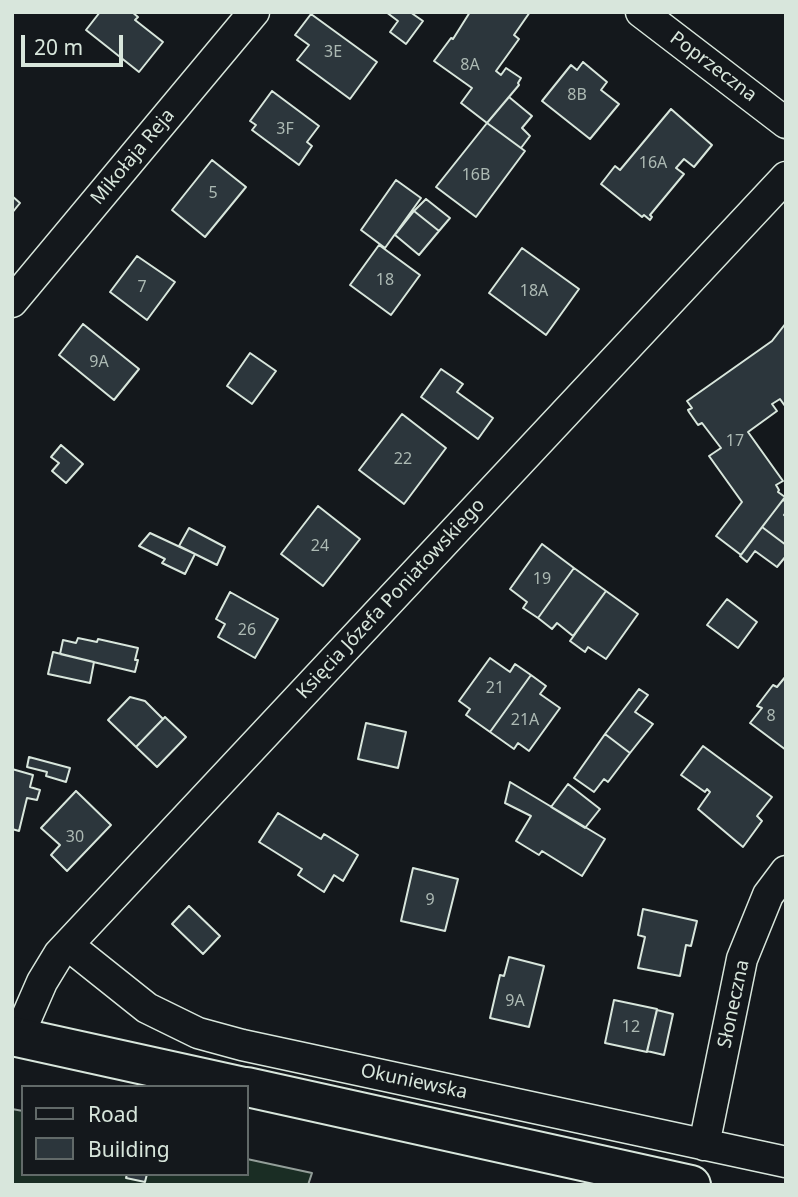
<!DOCTYPE html>
<html>
<head>
<meta charset="utf-8">
<style>
  body { margin:0 }
  #map { position:relative; width:798px; height:1197px; overflow:hidden; background:#14181c; font-family:"Noto Sans",sans-serif }
  canvas { display:block }
  .frame { position:absolute; inset:0; border:14px solid #d8e6dc; pointer-events:none }
  .legend { position:absolute; left:21px; top:1085px; width:228px; height:91px; box-sizing:border-box; background:#14181c; border:2px solid #626a69; margin:0; padding:9px 12px; list-style:none; font-size:21px; color:#d8e6dc }
  .legend li { display:flex; align-items:center; gap:14px; height:35px }
  .legend b { width:35px; border:2px solid #626a69 }
  .scale { position:absolute; left:21px; top:35px; width:102px; height:32px; box-sizing:border-box; border:4px solid #d8e6dc; border-top:0; padding-left:9px; font-size:21px; line-height:24px; white-space:nowrap; color:#d8e6dc; -webkit-text-stroke:5px #14181c; paint-order:stroke }
</style>
</head>
<body>
<div id="map">
<canvas width="798" height="1197"></canvas>
<div class="frame"></div>
<ul class="legend">
<li><b style="height:9px;background:#14181c"></b>Road</li>
<li><b style="height:19px;background:#2c363c"></b>Building</li>
</ul>
<div class="scale">20 m</div>
</div>
<script>
const ctx = document.querySelector('canvas').getContext('2d');
ctx.lineJoin = 'round';
function fill(path, color) {
  ctx.fillStyle = color;
  ctx.fill(path, 'evenodd');
}
function poly(rows) {
  const path = new Path2D();
  for (const r of rows) {
    path.moveTo(r[0], r[1]);
    for (let i = 2; i < r.length; i += 2) path.lineTo(r[i], r[i + 1]);
  }
  return path;
}
function trace(path, color, width, dash) {
  ctx.strokeStyle = color;
  ctx.lineWidth = width;
  ctx.lineCap = dash ? 'butt' : 'round';
  ctx.setLineDash(dash || []);
  ctx.stroke(path);
}
function label(font, color, halo, rows, align = 'center') {
  ctx.font = font + ' "Noto Sans",sans-serif';
  ctx.lineWidth = 5;
  ctx.setLineDash([]);
  ctx.textBaseline = 'middle';
  ctx.strokeStyle = halo;
  ctx.fillStyle = color;
  for (const [text, x, y, turn = 0] of rows) {
    ctx.save();
    ctx.translate(x, y);
    ctx.rotate((+turn || 0) * Math.PI / 180);
    ctx.textAlign = isNaN(turn) ? turn : align;
    if (halo) ctx.strokeText(text, 0, 0);
    ctx.fillText(text, 0, 0);
    ctx.restore();
  }
}
const green = poly([
  [12,1109,23,1111,23,1174,247,1174,247,1159,312,1173,308,1185,12,1185,12,1109]
]);
fill(green, '#1a2d24');
trace(green, '#939e99', 2);
const building = poly([
  [100,12,132,12,138,17,135,20,163,42,139,72,86,30,100,12],
  [386,12,410,12,423,21,406,44,390,32,398,21,386,12],
  [470,12,530,12,514,35,519,39,496,71,501,75,506,68,521,78,518,83,519,85,487,123,461,103,472,88,434,61,451,38,453,39,470,12],
  [311,14,377,62,350,99,297,60,309,45,295,35,311,14],
  [583,62,607,82,601,90,619,104,590,139,542,101,571,65,577,70,583,62],
  [272,91,319,126,307,142,312,146,299,165,252,130,256,125,250,121,272,91],
  [509,97,532,116,522,128,530,136,521,148,487,123,509,97],
  [671,109,712,145,694,167,684,159,676,168,684,174,650,215,652,217,650,220,644,215,642,217,601,184,615,166,620,170,671,109],
  [487,123,525,151,476,217,436,187,487,123],
  [212,160,246,187,205,237,172,210,212,160],
  [396,180,421,198,385,248,361,230,396,180],
  [12,196,20,203,12,213,12,196],
  [426,199,450,218,439,231,414,211,426,199],
  [414,211,439,231,419,255,395,235,414,211],
  [379,245,420,275,391,315,350,285,379,245],
  [522,248,579,289,546,335,489,293,522,248],
  [137,256,175,282,147,320,110,292,137,256],
  [786,323,786,405,785,406,780,399,772,404,777,411,748,432,783,481,776,485,779,490,778,492,785,497,741,555,716,536,742,502,709,456,721,448,702,423,698,425,689,412,688,410,692,408,687,401,772,341,786,323],
  [83,324,139,369,114,400,59,355,83,324],
  [250,353,276,371,252,404,227,386,250,353],
  [441,369,463,384,457,392,493,418,478,439,421,397,441,369],
  [402,414,446,448,404,504,359,470,402,414],
  [61,445,83,464,66,483,52,471,59,463,51,457,61,445],
  [783,500,786,502,786,512,784,515,786,516,786,545,762,527,783,500],
  [318,506,360,539,323,586,281,554,318,506],
  [762,527,786,545,786,556,777,567,755,551,747,562,740,556,762,527],
  [189,528,225,547,217,565,179,546,189,528],
  [150,533,195,554,185,574,162,563,165,559,139,546,150,533],
  [542,544,574,568,538,618,523,608,527,602,510,589,542,544],
  [574,568,606,591,573,636,557,623,552,629,538,618,574,568],
  [606,591,638,614,606,659,588,647,585,652,570,641,606,591],
  [230,592,278,619,255,658,218,637,225,624,216,619,230,592],
  [727,599,757,622,738,648,707,625,727,599],
  [78,638,97,642,98,639,138,648,135,660,138,660,135,672,60,654,63,640,76,643,78,638],
  [53,652,94,662,90,683,48,674,53,652],
  [490,658,510,672,515,664,531,675,490,732,466,715,470,709,459,701,490,658],
  [531,675,546,686,540,694,560,708,529,751,518,743,514,749,490,732,531,675],
  [786,676,786,750,750,723,762,708,757,706,773,685,777,687,786,676],
  [639,689,648,695,635,712,653,724,630,753,605,734,639,689],
  [130,697,145,701,163,719,136,747,108,720,130,697],
  [165,717,186,737,157,767,136,747,165,717],
  [366,723,406,732,398,768,358,759,366,723],
  [605,734,630,753,608,782,604,779,594,792,574,778,605,734],
  [703,746,772,797,757,816,762,821,743,847,698,809,710,792,707,789,705,792,681,775,703,746],
  [29,757,70,768,66,782,46,776,47,772,27,767,29,757],
  [12,769,33,775,30,787,40,790,37,800,27,798,19,831,12,829,12,769],
  [510,782,605,839,582,876,542,851,539,855,516,841,531,816,505,803,510,782],
  [568,784,600,809,585,828,551,807,568,784],
  [76,791,111,825,67,871,51,855,60,845,41,828,76,791],
  [278,813,321,839,324,834,358,855,343,881,334,875,324,892,298,875,302,869,259,842,278,813],
  [413,868,458,879,445,931,401,921,413,868],
  [189,906,220,936,203,954,172,924,189,906],
  [643,909,697,921,691,946,686,945,680,976,638,968,645,937,638,935,643,909],
  [509,957,544,966,529,1027,490,1018,500,975,504,976,509,957],
  [614,1000,657,1009,647,1052,605,1043,614,1000],
  [657,1010,673,1014,664,1055,647,1051,657,1010],
  [127,1174,147,1174,145,1182,126,1178,127,1174]
]);
fill(building, '#2c363c');
trace(building, '#d8e6dc', 2);
const street = poly([
  [641,12,786,123],
  [12,302,254,12],
  [68,945,147,1008,198,1033,242,1045,786,1162],
  [18,1037,42,982,59,954,786,177],
  [704,1145,742,959,768,895,786,871]
]);
const secondary = poly([
  [12,1036,244,1087],
  [247,1087,691,1185]
]);
trace(street, '#d8e6dc', 33);
trace(secondary, '#d8e6dc', 42);
trace(street, '#14181c', 30);
trace(secondary, '#14181c', 38);
label('16px', '#adbab4', null, [
  ["3E",333,52],
  ["8A",470,65],
  ["8B",577,95],
  ["3F",285,129],
  ["16A",653,163],
  ["16B",476,175],
  ["5",213,193],
  ["18",385,280],
  ["7",142,287],
  ["18A",534,291],
  ["9A",99,362],
  ["17",735,441],
  ["22",403,459],
  ["24",320,546],
  ["19",542,579],
  ["26",247,630],
  ["21",495,688],
  ["8",771,716],
  ["21A",525,720],
  ["30",75,837],
  ["9",430,900],
  ["9A",515,1001],
  ["12",631,1027]
]);
label('19px', '#d8e6dc', '#14181c', [
  ["Poprzeczna",713,67,37],
  ["Mikołaja Reja",133,157,-50],
  ["Księcia Józefa Poniatowskiego",391,599,-47],
  ["Słoneczna",734,1004,-78],
  ["Okuniewska",414,1082,12]
]);
</script>
</body>
</html>
